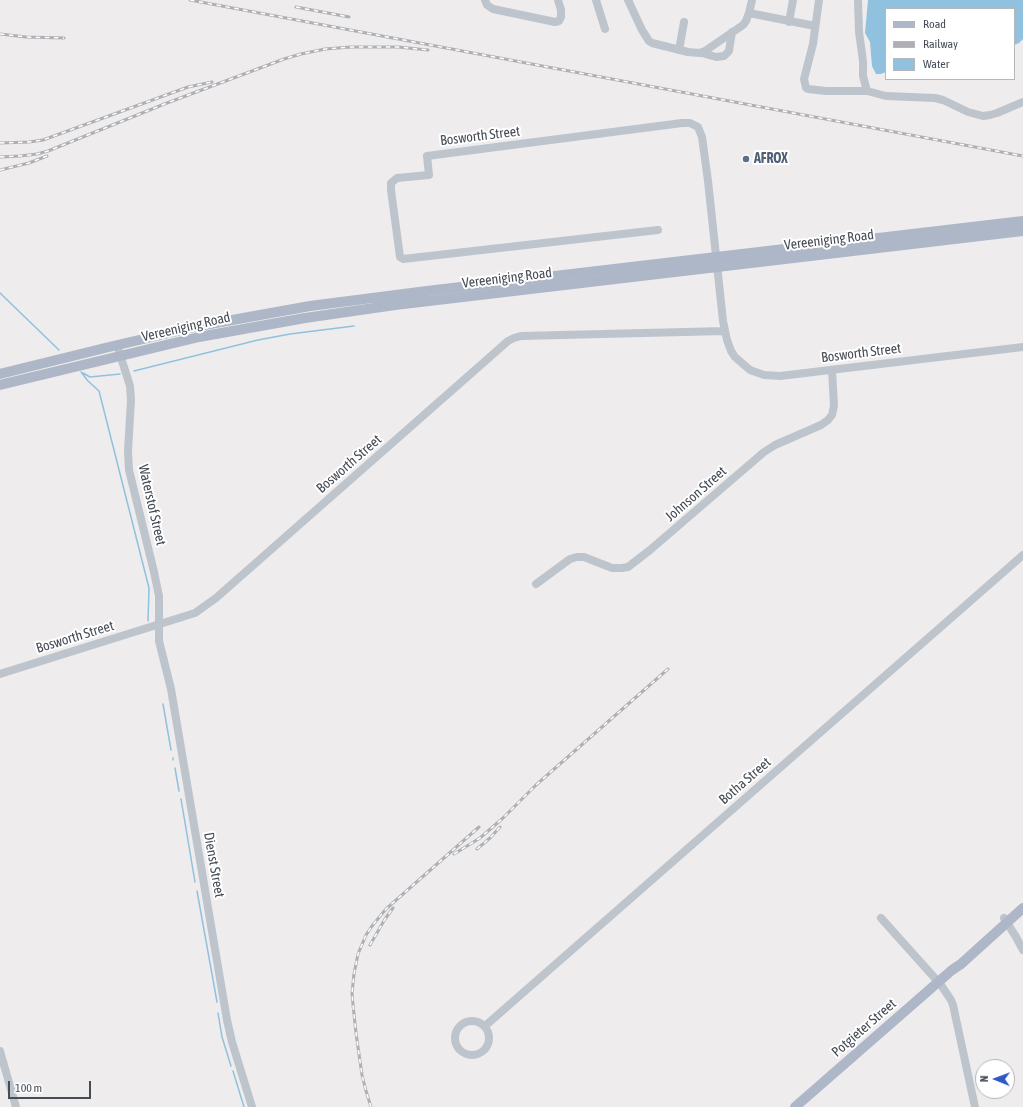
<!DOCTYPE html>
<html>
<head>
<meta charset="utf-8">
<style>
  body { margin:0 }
  #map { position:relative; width:1023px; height:1107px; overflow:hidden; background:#eeecec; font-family:"Asap Condensed",sans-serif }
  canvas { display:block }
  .legend { position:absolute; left:885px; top:8px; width:130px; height:72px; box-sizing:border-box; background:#fff; border:1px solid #b5b7bb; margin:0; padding:5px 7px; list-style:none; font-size:12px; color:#464c56 }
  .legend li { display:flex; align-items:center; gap:8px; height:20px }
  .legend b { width:20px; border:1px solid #b5b7bb }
  .north { position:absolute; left:975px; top:1059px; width:40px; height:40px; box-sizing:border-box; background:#fff; border:1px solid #b5b7bb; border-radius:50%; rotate:271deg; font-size:11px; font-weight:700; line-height:16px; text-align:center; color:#464c56 }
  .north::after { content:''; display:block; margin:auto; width:14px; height:18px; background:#2f57c5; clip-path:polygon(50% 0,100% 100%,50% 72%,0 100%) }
  .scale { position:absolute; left:8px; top:1081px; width:83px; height:18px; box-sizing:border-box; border:2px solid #464c56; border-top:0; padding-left:5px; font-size:12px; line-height:14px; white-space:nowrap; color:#464c56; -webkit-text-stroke:3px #fff; paint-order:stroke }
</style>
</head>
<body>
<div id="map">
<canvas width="1023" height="1107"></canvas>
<ul class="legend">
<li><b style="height:5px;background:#aeb7c7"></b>Road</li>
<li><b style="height:5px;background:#afb0b5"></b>Railway</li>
<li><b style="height:11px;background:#90c1df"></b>Water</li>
</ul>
<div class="north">N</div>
<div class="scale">100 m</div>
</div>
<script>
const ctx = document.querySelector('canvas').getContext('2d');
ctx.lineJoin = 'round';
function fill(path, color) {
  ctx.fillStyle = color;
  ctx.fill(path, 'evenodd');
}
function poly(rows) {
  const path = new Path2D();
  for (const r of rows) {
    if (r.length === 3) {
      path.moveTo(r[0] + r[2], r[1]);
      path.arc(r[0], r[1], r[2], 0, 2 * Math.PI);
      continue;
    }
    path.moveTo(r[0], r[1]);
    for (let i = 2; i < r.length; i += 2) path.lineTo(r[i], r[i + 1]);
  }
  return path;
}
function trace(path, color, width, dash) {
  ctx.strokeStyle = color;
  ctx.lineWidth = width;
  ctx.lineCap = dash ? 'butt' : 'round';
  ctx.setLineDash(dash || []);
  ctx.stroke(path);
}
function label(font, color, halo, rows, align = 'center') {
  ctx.font = font + ' "Asap Condensed",sans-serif';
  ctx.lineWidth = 4;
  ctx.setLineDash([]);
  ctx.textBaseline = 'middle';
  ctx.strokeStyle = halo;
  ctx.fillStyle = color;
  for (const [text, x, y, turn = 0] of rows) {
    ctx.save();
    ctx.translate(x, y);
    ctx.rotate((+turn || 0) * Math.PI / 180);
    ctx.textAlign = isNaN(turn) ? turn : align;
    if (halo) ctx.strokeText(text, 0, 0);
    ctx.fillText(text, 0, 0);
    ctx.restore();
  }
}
fill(poly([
  [868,0,1023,0,1023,39,1019,43,1014,45,1014,9,886,9,886,72,881,74,876,74,872,66,870,42,865,33]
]), '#90c1df');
trace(poly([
  [0,293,59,350],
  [134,371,258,340,290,334,354,326],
  [81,372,88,381,99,391,149,588,148,621],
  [83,373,90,377,120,374],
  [163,704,171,750],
  [173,758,173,760],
  [175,768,179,791],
  [181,799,195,882],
  [197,891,217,1002],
  [218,1013,222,1037,231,1066],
  [233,1071,244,1107]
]), '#90c1df', 1.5);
trace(poly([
  [485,0,487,5,493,9,555,22,559,21,561,17,561,10,558,0],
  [596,0,605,29],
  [628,0,642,30,649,41,652,43,688,52,700,53,705,51,743,25,746,21,749,13,752,0],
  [819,0,813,44,804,79,806,88,808,89,826,91,867,91],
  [858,0,859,32,863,61,863,76,867,91,886,96,935,98,943,100,968,112,983,116,990,115,997,113,1023,102],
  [749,13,815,26],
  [789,22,793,0],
  [679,50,684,22],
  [702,53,716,57,724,56,729,51,732,32],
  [658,230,403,259,400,257,391,190,391,183,397,178,429,175,427,156,682,123,690,123,698,127,702,137,708,181,723,321,727,340,731,351,735,357,750,370,764,375,780,376,1023,347],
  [117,345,130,386,131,400,128,451,129,470,154,572,159,596,159,641,171,689,227,1020,232,1042,252,1107],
  [536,584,570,559,577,557,584,557,612,568,622,568,628,567,650,550,764,452,775,445,821,425,828,420,832,415,834,406,832,370],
  [0,674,195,613,216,598,508,341,514,338,521,336,725,331],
  [881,918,941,985,951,1000,953,1005,975,1107],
  [1004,918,1016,937,1023,950],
  [472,1038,17],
  [485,1026,1023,555],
  [0,1051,16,1107]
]), '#bec4cc', 8);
trace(poly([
  [0,374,109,347,199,326,310,306,427,291,1023,221],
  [0,385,199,337,305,318,395,305,1023,231],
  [795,1107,952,970,961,964,1023,908]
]), '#aeb7c7', 10);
const rail = poly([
  [190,0,1023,156],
  [296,7,349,17],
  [0,34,26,37,64,38],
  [0,143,29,142,43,140,188,87,212,82],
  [0,157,20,156,37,154,48,151,167,103,284,59,301,54,325,49,351,47,398,47,428,50],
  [0,170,29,163,47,156],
  [477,849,490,838,500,827],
  [454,854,480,838,503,818,536,785,668,669],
  [370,945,385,919,393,908],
  [371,1107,366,1091,362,1075,356,1033,353,1005,352,993,354,974,358,954,366,935,372,926,386,909,479,827]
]);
trace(rail, '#afb0b5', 3);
trace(rail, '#fff', 1.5, [4.5]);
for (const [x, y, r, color] of [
  [746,159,4,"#5c6f8a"]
]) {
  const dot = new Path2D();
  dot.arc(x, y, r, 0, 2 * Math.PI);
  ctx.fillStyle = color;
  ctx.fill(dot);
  trace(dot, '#fff', 1.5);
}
label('14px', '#464c56', '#fff', [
  ["Bosworth Street",480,136,-7],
  ["Vereeniging Road",829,240,-7],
  ["Vereeniging Road",507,278,-7],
  ["Vereeniging Road",186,327,-13],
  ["Bosworth Street",861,353,-7],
  ["Bosworth Street",349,464,-41],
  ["Johnson Street",696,494,-41],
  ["Waterstof Street",152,505,77],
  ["Bosworth Street",75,637,-17],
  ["Botha Street",745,781,-41],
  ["Dienst Street",214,865,80],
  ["Potgieter Street",864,1028,-41]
]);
label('bold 14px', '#4e5e75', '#fff', [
  ["AFROX",754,159]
], 'left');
</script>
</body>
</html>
